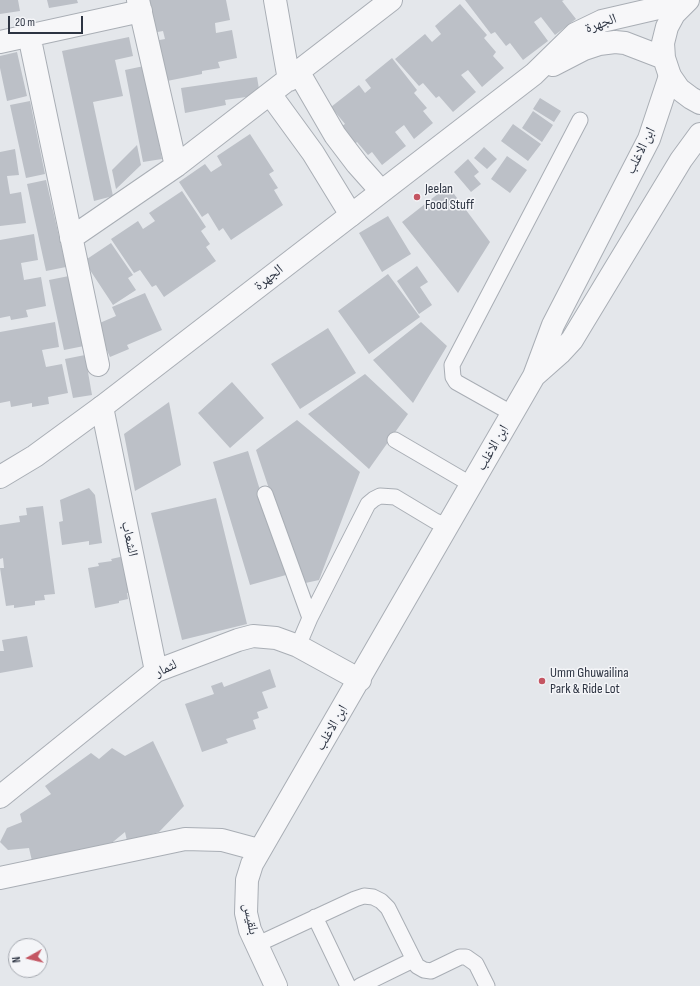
<!DOCTYPE html>
<html>
<head>
<meta charset="utf-8">
<style>
  body { margin:0 }
  #map { position:relative; width:700px; height:986px; overflow:hidden; background:#e4e7eb; font-family:"Sofia Sans Condensed",sans-serif }
  canvas { display:block }
  .north { position:absolute; left:8px; top:938px; width:40px; height:40px; box-sizing:border-box; background:#f4f5f8; border:1px solid #a4a8af; border-radius:50%; rotate:262deg; font-size:11px; font-weight:700; line-height:16px; text-align:center; color:#2d3442 }
  .north::after { content:''; display:block; margin:auto; width:14px; height:18px; background:#c45562; clip-path:polygon(50% 0,100% 100%,50% 72%,0 100%) }
  .scale { position:absolute; left:8px; top:16px; width:75px; height:18px; box-sizing:border-box; border:2px solid #2d3442; border-top:0; padding-left:5px; font-size:12px; line-height:14px; white-space:nowrap; color:#2d3442; -webkit-text-stroke:3px #f4f5f8; paint-order:stroke }
</style>
</head>
<body>
<div id="map">
<canvas width="700" height="986"></canvas>
<div class="north">N</div>
<div class="scale">20 m</div>
</div>
<script>
const ctx = document.querySelector('canvas').getContext('2d');
ctx.lineJoin = 'round';
function fill(path, color) {
  ctx.fillStyle = color;
  ctx.fill(path, 'evenodd');
}
function poly(rows) {
  const path = new Path2D();
  for (const r of rows) {
    path.moveTo(r[0], r[1]);
    for (let i = 2; i < r.length; i += 2) path.lineTo(r[i], r[i + 1]);
  }
  return path;
}
function trace(path, color, width, dash) {
  ctx.strokeStyle = color;
  ctx.lineWidth = width;
  ctx.lineCap = dash ? 'butt' : 'round';
  ctx.setLineDash(dash || []);
  ctx.stroke(path);
}
function label(font, color, halo, rows, align = 'center') {
  ctx.font = font + ' "Sofia Sans Condensed","Noto Naskh Arabic",sans-serif';
  ctx.lineWidth = 3;
  ctx.setLineDash([]);
  ctx.textBaseline = 'middle';
  ctx.strokeStyle = halo;
  ctx.fillStyle = color;
  for (const [text, x, y, turn = 0] of rows) {
    ctx.save();
    ctx.translate(x, y);
    ctx.rotate((+turn || 0) * Math.PI / 180);
    ctx.textAlign = isNaN(turn) ? turn : align;
    if (halo) ctx.strokeText(text, 0, 0);
    ctx.fillText(text, 0, 0);
    ctx.restore();
  }
}
fill(poly([
  [0,0,18,0,20,11,0,14],
  [47,0,77,0,78,3,49,8],
  [146,0,226,0,230,20,215,23,216,33,232,30,237,58,218,62,220,68,202,71,202,74,162,82,154,41,165,39,163,31,152,33],
  [465,0,564,0,562,1,576,19,555,35,541,17,534,22,548,41,523,60,510,43,506,46,495,32,491,34],
  [460,4,487,35,484,38,496,52,493,56,504,68,482,87,468,70,461,75,476,92,453,112,439,96,436,98,423,83,419,86,395,59,425,34,432,42,441,34,435,26],
  [129,37,133,56,115,60,123,96,93,102,113,196,94,201,62,51],
  [17,52,27,96,7,101,0,68,0,56],
  [392,58,417,90,414,93,427,108,423,111,433,123,414,139,404,125,395,132,406,146,382,165,372,152,368,155,357,142,354,145,340,127,345,124,331,107,359,85,365,93,371,88,365,80],
  [144,66,162,159,143,162,125,70],
  [257,77,260,95,225,100,226,105,185,113,181,88],
  [540,98,561,111,554,122,533,109],
  [30,101,45,174,26,178,10,105],
  [533,111,553,125,542,142,522,128],
  [513,124,541,144,528,161,501,141],
  [250,134,274,171,269,174,278,188,274,190,283,205,231,240,223,228,219,231,208,213,202,217,179,182,205,164,211,172,222,165,217,156],
  [137,145,141,165,116,189,112,170],
  [484,147,497,159,487,169,474,158],
  [15,149,19,175,7,176,10,194,21,192,26,223,0,226,0,152],
  [507,156,527,170,510,193,491,179],
  [468,159,479,172,474,176,481,184,471,192,454,172],
  [46,180,66,267,46,271,27,184],
  [448,186,490,242,458,293,402,222],
  [182,191,206,227,201,231,210,244,206,247,216,261,164,297,156,285,152,287,140,270,134,273,111,239,138,221,143,229,155,221,149,213],
  [388,216,411,254,382,272,359,233],
  [34,234,38,260,21,263,24,280,41,277,46,306,26,310,28,317,11,320,10,316,0,318,0,240],
  [111,243,133,275,128,278,136,290,113,305,84,261],
  [417,266,428,282,420,287,432,305,419,314,397,281],
  [388,274,420,317,369,354,338,311],
  [69,276,84,346,64,350,49,280],
  [145,293,162,330,127,345,129,349,110,357,95,325,116,316,112,307],
  [55,322,59,347,42,350,46,367,62,364,68,393,48,397,49,404,32,407,32,403,11,407,10,401,0,403,0,332],
  [421,322,447,346,413,403,373,360],
  [328,328,356,373,300,409,271,364],
  [85,355,92,395,73,398,65,359],
  [365,374,408,414,369,469,308,414],
  [232,382,264,418,230,448,198,413],
  [169,402,181,465,135,491,124,434],
  [297,420,360,472,319,580,301,584,256,450],
  [248,451,286,575,250,585,213,462],
  [89,488,95,495,102,543,89,545,89,541,62,545,59,522,63,521,60,500],
  [216,498,247,624,182,640,151,513],
  [43,506,55,594,44,595,45,600,35,601,35,605,14,608,14,605,6,606,0,568,4,568,3,558,0,559,0,525,20,522,19,516,27,515,26,508],
  [129,555,135,592,127,593,128,599,119,601,119,603,95,608,88,568,99,566,98,563,112,561,111,559],
  [27,636,33,667,0,673,0,651,4,651,2,640],
  [270,669,276,687,262,692,268,708,257,712,259,718,253,720,256,729,226,739,228,743,202,752,185,704,214,694,211,686,222,682,224,687],
  [153,741,184,806,159,832,127,841,125,832,108,846,32,861,29,848,8,850,0,842,7,828,22,822,20,814,51,794,45,786,91,753,99,759,112,748,125,756]
]), '#bcc0c7');
const service = poly([
  [513,414,456,382,453,377,452,365,580,120],
  [395,440,472,485],
  [265,494,310,618],
  [298,646,310,618,368,504,374,499,380,496,395,497,435,521,448,526],
  [315,917,348,986],
  [256,945,355,899,364,896,373,897,381,901,388,908,417,966,424,970,431,971,460,957,466,957,476,964,487,986],
  [360,986,413,960]
]);
const minor = poly([
  [138,0,176,166],
  [275,0,289,80],
  [29,35,98,365],
  [0,42,141,11],
  [299,73,335,135,357,164,381,191],
  [270,94,313,153,351,215],
  [71,238,176,166,391,0],
  [534,376,560,353,572,340,681,160,700,134],
  [102,407,156,671],
  [0,797,156,671,238,640,253,636,276,638,298,646,360,680],
  [0,878,185,839,222,840,259,850],
  [276,986,250,930,246,913,247,880,252,864,534,376,553,325,649,139,670,76]
]);
const tertiary = poly([
  [688,0,674,14,667,27,663,43,664,58,670,76,679,89,691,98,700,103],
  [553,65,584,49,599,44,615,42,625,43,664,58],
  [0,477,35,456,102,407,534,74,575,34,602,21,684,2]
]);
trace(service, '#a9aeb5', 17);
trace(minor, '#a9aeb5', 24);
trace(tertiary, '#a9aeb5', 24);
trace(service, '#f7f7f9', 15);
trace(minor, '#f7f7f9', 22);
trace(tertiary, '#f7f7f9', 22);
for (const [x, y, r, color] of [
  [417,197,4,"#c45562"],
  [542,681,4,"#c45562"]
]) {
  const dot = new Path2D();
  dot.arc(x, y, r, 0, 2 * Math.PI);
  ctx.fillStyle = color;
  ctx.fill(dot);
  trace(dot, '#f4f5f8', 1.5);
}
label('14px', '#2d3442', '#f4f5f8', [
  ["الجهرة",601,24,-20],
  ["ابن الاغلب",641,151,-64],
  ["الجهرة",269,278,-38],
  ["ابن الاغلب",493,448,-60],
  ["الشعاب",129,539,78],
  ["لثمار",166,669,-25],
  ["ابن الاغلب",332,728,-60],
  ["بلقيس",250,919,78]
]);
label('14px', '#2d3442', '#f4f5f8', [
  ["Jeelan",425,189],
  ["Food Stuff",425,205],
  ["Umm Ghuwailina",550,673],
  ["Park & Ride Lot",550,689]
], 'left');
</script>
</body>
</html>
